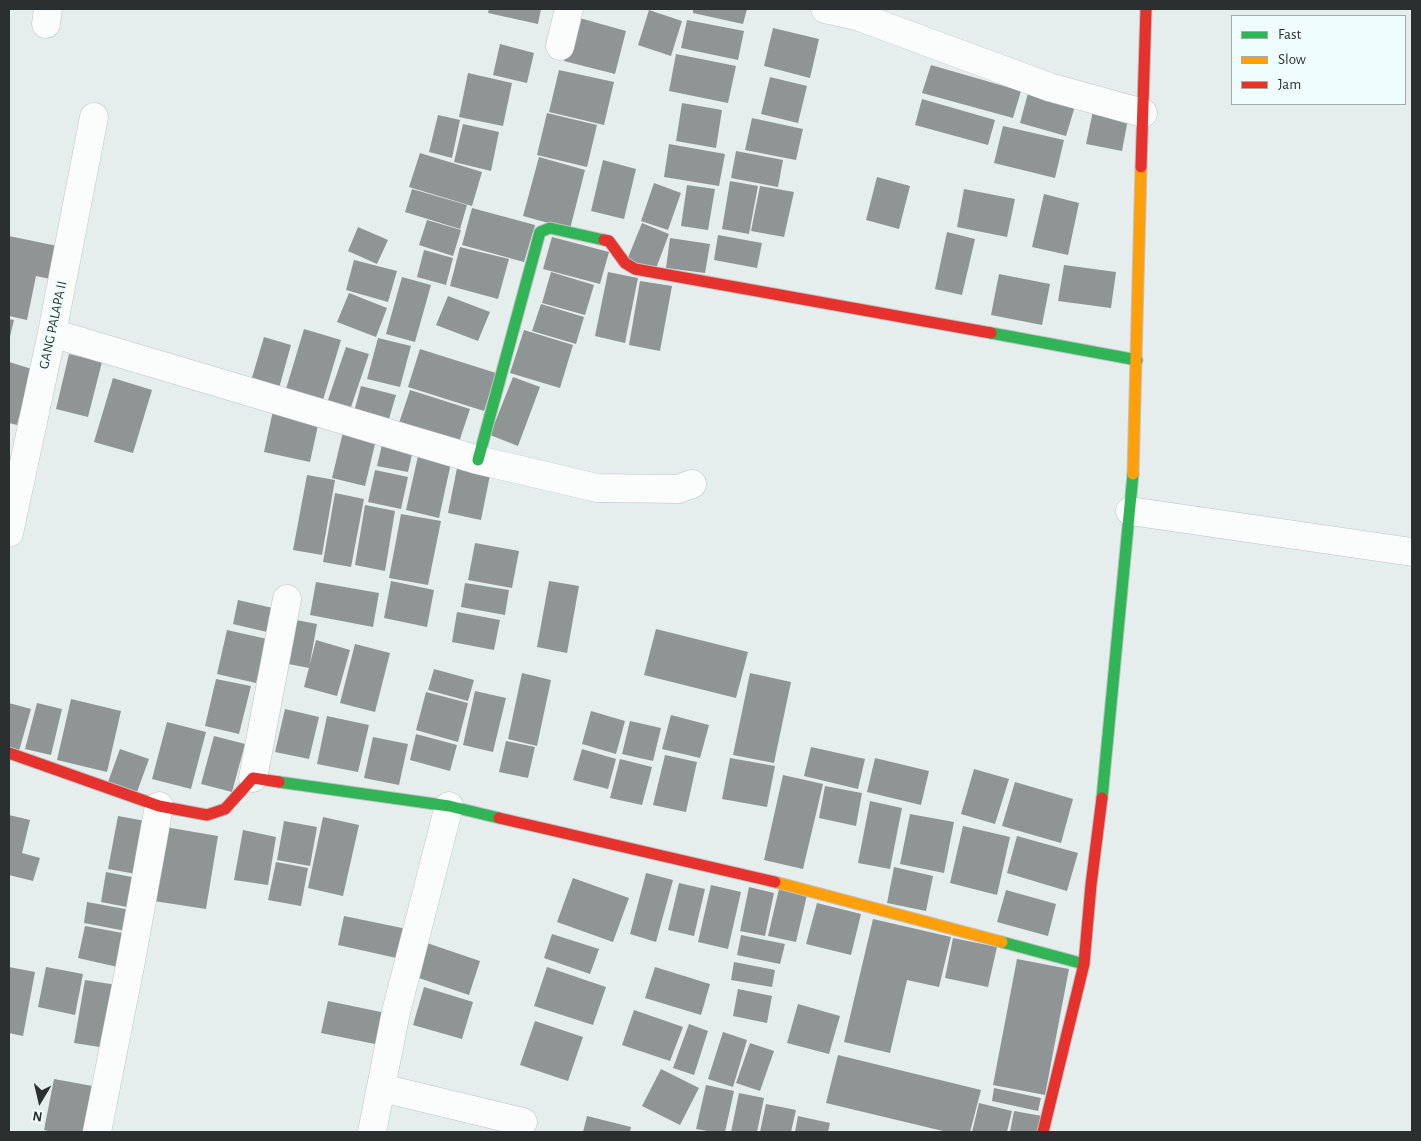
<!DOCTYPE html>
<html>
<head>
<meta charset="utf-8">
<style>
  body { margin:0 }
  #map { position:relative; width:1421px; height:1141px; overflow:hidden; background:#e6eeed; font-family:"Alegreya Sans",sans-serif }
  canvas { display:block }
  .frame { position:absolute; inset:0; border:10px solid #2a302f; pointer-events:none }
  .legend { position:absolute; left:1231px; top:15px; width:175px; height:90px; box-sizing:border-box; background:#effefd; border:1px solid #a0acab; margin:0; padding:6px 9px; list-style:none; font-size:15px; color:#2a302f }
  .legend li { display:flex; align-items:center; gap:10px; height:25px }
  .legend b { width:25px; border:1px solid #a0acab }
  .north { position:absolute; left:15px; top:1076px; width:50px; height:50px; -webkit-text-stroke:4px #effefd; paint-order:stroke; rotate:189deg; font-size:14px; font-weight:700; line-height:20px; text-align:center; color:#2a302f }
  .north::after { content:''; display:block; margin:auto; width:18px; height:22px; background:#2a302f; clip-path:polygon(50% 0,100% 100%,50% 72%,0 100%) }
</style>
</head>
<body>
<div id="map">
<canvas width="1421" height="1141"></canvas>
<div class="frame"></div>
<ul class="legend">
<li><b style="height:6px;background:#30b455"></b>Fast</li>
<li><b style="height:6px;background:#ff9f0a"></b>Slow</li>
<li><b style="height:6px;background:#e5322d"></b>Jam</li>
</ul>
<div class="north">N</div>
</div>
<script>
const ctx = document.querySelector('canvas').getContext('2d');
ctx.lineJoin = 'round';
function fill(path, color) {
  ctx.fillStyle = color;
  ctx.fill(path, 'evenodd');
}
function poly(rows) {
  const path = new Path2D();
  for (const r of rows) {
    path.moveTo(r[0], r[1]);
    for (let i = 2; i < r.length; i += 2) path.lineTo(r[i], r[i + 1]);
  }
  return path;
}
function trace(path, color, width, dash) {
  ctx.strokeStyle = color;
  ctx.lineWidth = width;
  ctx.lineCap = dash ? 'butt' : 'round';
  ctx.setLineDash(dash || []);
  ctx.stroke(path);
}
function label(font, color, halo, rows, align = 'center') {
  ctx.font = font + ' "Alegreya Sans",sans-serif';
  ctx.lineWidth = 5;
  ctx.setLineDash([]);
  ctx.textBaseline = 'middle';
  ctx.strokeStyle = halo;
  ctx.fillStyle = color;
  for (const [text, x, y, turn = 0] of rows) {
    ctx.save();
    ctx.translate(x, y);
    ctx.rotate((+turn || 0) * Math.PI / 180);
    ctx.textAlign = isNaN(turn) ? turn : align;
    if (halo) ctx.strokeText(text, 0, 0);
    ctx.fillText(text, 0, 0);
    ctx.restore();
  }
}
fill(poly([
  [489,9,541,9,538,24,488,13],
  [693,9,747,9,743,24,693,13],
  [649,10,682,21,671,56,638,45],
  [576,17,626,31,615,74,564,61],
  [687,20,744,31,738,60,681,48],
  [773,28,819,39,810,78,764,66],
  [500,44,534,53,527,83,493,75],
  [676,54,736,66,728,103,669,91],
  [931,65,1021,91,1013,118,922,93],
  [559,70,614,82,604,125,549,112],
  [468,73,512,83,503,126,459,117],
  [770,77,807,86,798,123,761,114],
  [1028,93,1075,106,1066,136,1020,123],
  [922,99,995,120,988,145,915,125],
  [682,103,722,110,716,148,676,141],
  [1093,111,1128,119,1122,151,1086,144],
  [547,113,597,125,587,167,537,155],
  [438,115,460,120,452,158,429,152],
  [752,118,803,129,796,160,745,150],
  [463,124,499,132,491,171,454,162],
  [1003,126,1064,140,1055,178,994,163],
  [669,144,725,154,719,186,664,177],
  [736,151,783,160,778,187,731,178],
  [420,153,482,172,472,206,409,187],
  [539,157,585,170,570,229,523,216],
  [603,160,636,169,624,219,591,211],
  [877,177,910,186,899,229,866,220],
  [730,181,758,186,749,234,722,229],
  [654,183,681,193,668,230,641,221],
  [687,185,715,189,708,230,681,226],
  [760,186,794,192,784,237,751,231],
  [412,189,467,205,460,229,405,212],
  [964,189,1015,199,1007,237,957,227],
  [1044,194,1079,203,1068,255,1032,247],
  [472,208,535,225,524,262,462,245],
  [427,220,461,230,453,256,419,245],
  [642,223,669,234,655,271,627,260],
  [358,227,388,240,377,264,348,251],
  [947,232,975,239,962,295,935,289],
  [718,235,762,243,757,268,714,260],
  [9,236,62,247,55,280,36,276,27,320,9,316],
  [552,237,609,252,600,284,543,269],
  [670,238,710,244,705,273,666,268],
  [460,247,509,259,498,299,450,286],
  [424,250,453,258,446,285,417,277],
  [354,260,397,271,388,302,346,290],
  [1064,265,1116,272,1111,308,1058,301],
  [551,272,594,285,585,315,542,303],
  [608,272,638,278,625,343,595,336],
  [999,274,1050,284,1042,325,991,315],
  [402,277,431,285,415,342,386,334],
  [640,281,672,286,660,351,629,345],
  [349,293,387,308,376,337,337,322],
  [448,296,490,312,478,341,436,325],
  [541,304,584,317,576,344,532,331],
  [9,319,14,320,9,341],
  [304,329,341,340,323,400,286,389],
  [524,330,573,345,560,388,510,373],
  [264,337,291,345,276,399,248,391],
  [378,338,411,346,400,387,367,379],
  [346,347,369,354,351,407,328,400],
  [420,349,496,373,484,411,408,387],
  [69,354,102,362,88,417,56,409],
  [9,362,32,369,17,425,9,423],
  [513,377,540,387,518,446,490,435],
  [113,378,152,390,133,453,94,442],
  [361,386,396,395,386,429,352,419],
  [410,390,470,409,459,442,399,423],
  [274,406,320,416,310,462,264,452],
  [343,432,376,440,365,486,332,478],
  [383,440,414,446,408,472,377,466],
  [418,456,451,463,439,518,406,510],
  [458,463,491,470,481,520,448,513],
  [375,470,408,477,401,509,368,502],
  [307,475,335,480,322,555,293,550],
  [335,493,364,499,351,567,323,562],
  [365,505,395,511,385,571,355,565],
  [401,514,441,521,428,585,389,578],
  [475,543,519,551,512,588,468,580],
  [391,581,434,590,427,627,384,618],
  [549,581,579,586,567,653,537,647],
  [316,582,379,593,373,627,310,615],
  [465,583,509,590,505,615,461,607],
  [238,600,277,609,271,633,233,624],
  [457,612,500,620,494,650,452,642],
  [286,618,317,624,309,668,278,662],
  [656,629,748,652,736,698,644,675],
  [227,630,267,639,256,683,217,674],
  [316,640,350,650,337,696,304,687],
  [355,644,390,653,375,712,340,703],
  [434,669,474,680,468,701,428,690],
  [522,673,551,680,537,746,508,739],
  [750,673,791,682,774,763,733,755],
  [216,679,251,686,239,734,205,726],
  [475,691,506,698,493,752,463,745],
  [426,692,468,703,458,742,416,730],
  [71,699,121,711,107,772,57,760],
  [9,703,31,709,19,751,9,748],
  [37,703,62,709,51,755,25,749],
  [285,709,319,717,309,759,275,752],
  [591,711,625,721,616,754,582,744],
  [671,715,709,725,700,758,662,749],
  [327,716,369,725,358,772,317,764],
  [630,721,661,728,653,761,622,754],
  [167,722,206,732,191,789,152,779],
  [416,734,457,745,450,771,410,760],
  [214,736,245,744,232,792,201,784],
  [373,737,408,744,399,785,364,778],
  [506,741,535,747,528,778,499,772],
  [811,747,865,759,858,789,804,776],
  [120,749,149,759,137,792,108,782],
  [582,749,616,759,608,789,573,780],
  [665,755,697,762,686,812,653,805],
  [730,758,775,766,767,807,722,799],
  [875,758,929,771,921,805,867,792],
  [620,759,652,767,642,805,610,798],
  [974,769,1009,779,995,824,961,814],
  [783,775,823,784,803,869,764,860],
  [1015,782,1073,799,1061,843,1002,826],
  [825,786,862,793,856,826,819,818],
  [870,801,902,808,890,869,858,863],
  [910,814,954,822,944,873,900,864],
  [9,815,30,820,22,853,40,858,33,881,9,875],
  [118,816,151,822,142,875,108,869],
  [323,817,359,825,343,896,308,888],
  [284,821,317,827,310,866,277,860],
  [159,826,218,836,206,909,147,900],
  [963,826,1010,837,997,895,950,883],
  [243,830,276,837,268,885,234,880],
  [1017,836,1078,853,1067,891,1007,873],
  [276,862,308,868,301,906,268,900],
  [894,867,933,876,926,911,887,903],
  [106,872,137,878,132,908,101,902],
  [646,873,673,880,656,942,630,934],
  [573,878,629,898,613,942,557,922],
  [679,883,705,889,694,936,668,930],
  [711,885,741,892,728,949,698,942],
  [749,887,774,893,765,936,740,931],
  [779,889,807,895,796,942,768,936],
  [1006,890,1056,904,1048,936,997,922],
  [87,902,136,911,131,932,84,923],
  [817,903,861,914,851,955,806,944],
  [344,916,407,929,401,959,338,945],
  [873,919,951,937,939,987,907,980,890,1053,844,1042],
  [85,926,128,934,122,968,78,958],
  [552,934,599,949,590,974,544,958],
  [741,935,785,944,780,964,737,955],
  [953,938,997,947,988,987,945,978],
  [424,942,480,961,469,995,413,976],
  [1017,959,1069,969,1045,1095,993,1085],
  [734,962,775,970,772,987,731,980],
  [9,967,35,972,23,1036,9,1033],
  [46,967,83,974,75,1015,38,1007],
  [547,967,606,987,593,1025,534,1006],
  [655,967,710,984,701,1015,645,998],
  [85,980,117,985,106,1048,74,1043],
  [424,987,473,1002,462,1039,413,1025],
  [738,989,772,996,767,1023,733,1016],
  [328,1001,386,1013,380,1045,321,1033],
  [798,1004,840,1016,829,1054,787,1043],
  [634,1010,683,1027,670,1061,622,1045],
  [535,1021,583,1037,568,1081,520,1065],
  [689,1024,708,1031,694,1075,673,1068],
  [723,1032,747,1040,733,1087,708,1079],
  [750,1043,774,1051,760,1091,736,1083],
  [838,1055,981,1090,970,1132,947,1132,826,1103],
  [661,1069,699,1088,680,1125,642,1106],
  [54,1079,98,1087,89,1132,53,1132,44,1130],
  [706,1085,734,1091,725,1132,713,1132,696,1129],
  [994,1088,1041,1098,1038,1111,992,1101],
  [739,1093,764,1098,757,1132,731,1132],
  [979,1103,1012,1111,1007,1132,972,1132],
  [766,1104,796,1110,791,1132,760,1132],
  [1014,1111,1042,1116,1039,1132,1010,1132],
  [587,1116,631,1127,630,1132,583,1132],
  [798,1116,830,1123,828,1132,795,1132]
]), '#8f9594');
const street = poly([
  [825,9,857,16,1049,87,1143,113],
  [46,24,48,9],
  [560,46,569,9],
  [52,333,478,460,597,488,678,489,692,484],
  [1130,511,1412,552],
  [9,533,52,333,94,117],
  [253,778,287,599],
  [382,1088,523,1122],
  [97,1132,131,961,159,806],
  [372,1132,396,1012,449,806]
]);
const fast = poly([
  [991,333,1137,360],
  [478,460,540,232,550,228,604,240],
  [279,782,449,806,499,818],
  [1102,798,1133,474],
  [1002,942,1084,964]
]);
const slow = poly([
  [1133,474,1141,167],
  [775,882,1002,942]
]);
const jam = poly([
  [1141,167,1146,9],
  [604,240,609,241,625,263,635,269,991,333],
  [9,753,159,806,207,815,225,809,253,778,279,782],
  [499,818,775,882],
  [1043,1132,1084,964,1091,885,1102,798]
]);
trace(street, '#bdc3c3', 29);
trace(fast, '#bdc3c3', 13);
trace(slow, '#bdc3c3', 13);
trace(jam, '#bdc3c3', 13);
trace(street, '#fbfcfc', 28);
trace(fast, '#30b455', 11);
trace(slow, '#ff9f0a', 11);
trace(jam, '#e5322d', 11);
label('14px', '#2a302f', '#effefd', [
  ["GANG PALAPA II",53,325,-78]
]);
</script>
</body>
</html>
